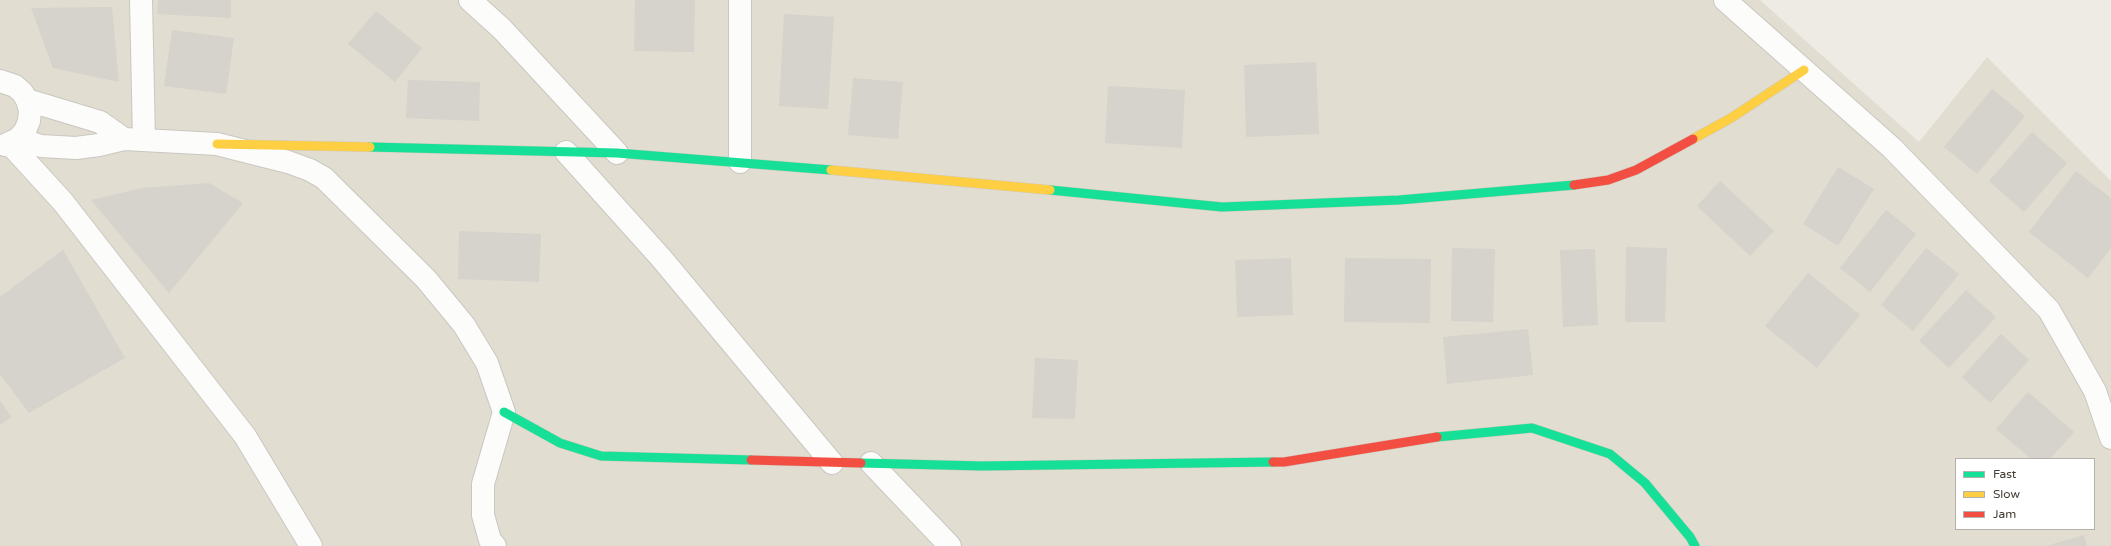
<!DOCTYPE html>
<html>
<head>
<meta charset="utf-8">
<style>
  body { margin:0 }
  #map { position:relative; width:2111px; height:546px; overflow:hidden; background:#eeebe4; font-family:"Varela Round",sans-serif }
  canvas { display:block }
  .legend { position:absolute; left:1955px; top:458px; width:140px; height:72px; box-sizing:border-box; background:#fff; border:1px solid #b4b1ad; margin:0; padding:5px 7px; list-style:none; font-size:12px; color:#433c32 }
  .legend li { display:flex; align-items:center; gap:8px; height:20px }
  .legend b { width:20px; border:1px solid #b4b1ad }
</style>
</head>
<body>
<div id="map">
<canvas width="2111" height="546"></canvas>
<ul class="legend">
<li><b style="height:5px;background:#16e098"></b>Fast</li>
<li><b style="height:5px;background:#ffcf43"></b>Slow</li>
<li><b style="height:5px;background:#f24e42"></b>Jam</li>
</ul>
</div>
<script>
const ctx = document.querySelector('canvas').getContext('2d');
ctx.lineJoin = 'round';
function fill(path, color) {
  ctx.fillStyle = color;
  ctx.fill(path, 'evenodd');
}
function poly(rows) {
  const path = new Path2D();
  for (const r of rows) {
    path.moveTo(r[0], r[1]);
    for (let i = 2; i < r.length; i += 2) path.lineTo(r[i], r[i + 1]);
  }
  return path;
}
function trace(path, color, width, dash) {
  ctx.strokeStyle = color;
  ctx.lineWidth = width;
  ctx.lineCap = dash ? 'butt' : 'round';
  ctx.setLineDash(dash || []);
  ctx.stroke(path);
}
fill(poly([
  [0,0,1760,0,1919,142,1987,57,2111,181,2111,546,0,546],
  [1956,459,2094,459,2094,529,1956,529]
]), '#e2ddd1');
fill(poly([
  [158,0,231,0,231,18,157,14],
  [635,0,695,0,694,52,634,51],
  [112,7,119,82,53,68,31,8],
  [376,11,422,48,395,82,348,44],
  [784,14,834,17,828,109,779,106],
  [172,30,234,38,226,94,164,86],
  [1316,62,1319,134,1246,137,1244,65],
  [853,78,903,82,898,139,848,135],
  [408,80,480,82,479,121,406,118],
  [1108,86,1185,90,1182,148,1105,143],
  [1992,89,2025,116,1977,174,1944,147],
  [2032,132,2067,163,2024,212,1989,181],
  [1838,167,1874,189,1838,246,1803,224],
  [2076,171,2111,198,2111,248,2088,278,2029,232],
  [1720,181,1774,231,1750,256,1697,206],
  [209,183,243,203,169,293,91,200,142,188],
  [1886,210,1916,234,1870,292,1840,268],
  [459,231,541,234,539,282,458,279],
  [1626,247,1667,248,1665,322,1625,322],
  [1452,248,1495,249,1493,322,1451,321],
  [1926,248,1959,274,1913,331,1881,305],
  [1595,249,1598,325,1563,327,1560,250],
  [63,250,125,358,29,413,0,374,0,297],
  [1291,258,1293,315,1237,317,1235,260],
  [1345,258,1431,259,1430,323,1344,322],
  [1808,273,1860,315,1817,368,1765,326],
  [1966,290,1996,317,1949,368,1919,341],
  [1528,329,1533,375,1447,384,1443,337],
  [2001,334,2029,360,1990,403,1962,377],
  [1035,358,1078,360,1075,419,1032,418],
  [2028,392,2074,432,2050,459,2031,459,1996,429],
  [0,400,11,417,0,425],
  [2084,535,2087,546,2046,546]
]), '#d6d2cc');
const street = poly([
  [141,0,144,140],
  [470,0,502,29,617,153],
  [1725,0,1892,148,2049,310,2095,391,2111,438],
  [0,81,15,86,22,92,27,100,30,110,29,121,25,131,18,139,5,145],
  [27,100,100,122,124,139],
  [18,139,41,146,76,148,99,145,124,139,217,144,288,162,310,170,324,178,426,279,464,325,487,363,504,412,483,484,483,515,490,540,495,546],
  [10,144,63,202,245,436,311,546],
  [566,152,662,259,832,463],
  [740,162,740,0],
  [871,463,950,546]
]);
const fast = poly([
  [370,147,617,153,831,170],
  [1050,190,1222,207,1399,200,1574,185],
  [504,412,560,443,601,456,751,460],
  [1437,437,1532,428,1610,454,1645,483,1690,537,1695,546],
  [861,463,982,466,1273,462]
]);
const slow = poly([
  [1693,139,1731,118,1804,70],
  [217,144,370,147],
  [831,170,1050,190]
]);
const jam = poly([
  [1574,185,1608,180,1636,170,1693,139],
  [751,460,861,463],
  [1273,462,1284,462,1437,437]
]);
trace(street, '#cac7c1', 24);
trace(fast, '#cfcabc', 10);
trace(slow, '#cfcabc', 10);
trace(jam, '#cfcabc', 10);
trace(street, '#fcfcfb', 22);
trace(fast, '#16e098', 9);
trace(slow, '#ffcf43', 9);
trace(jam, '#f24e42', 9);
</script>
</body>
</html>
